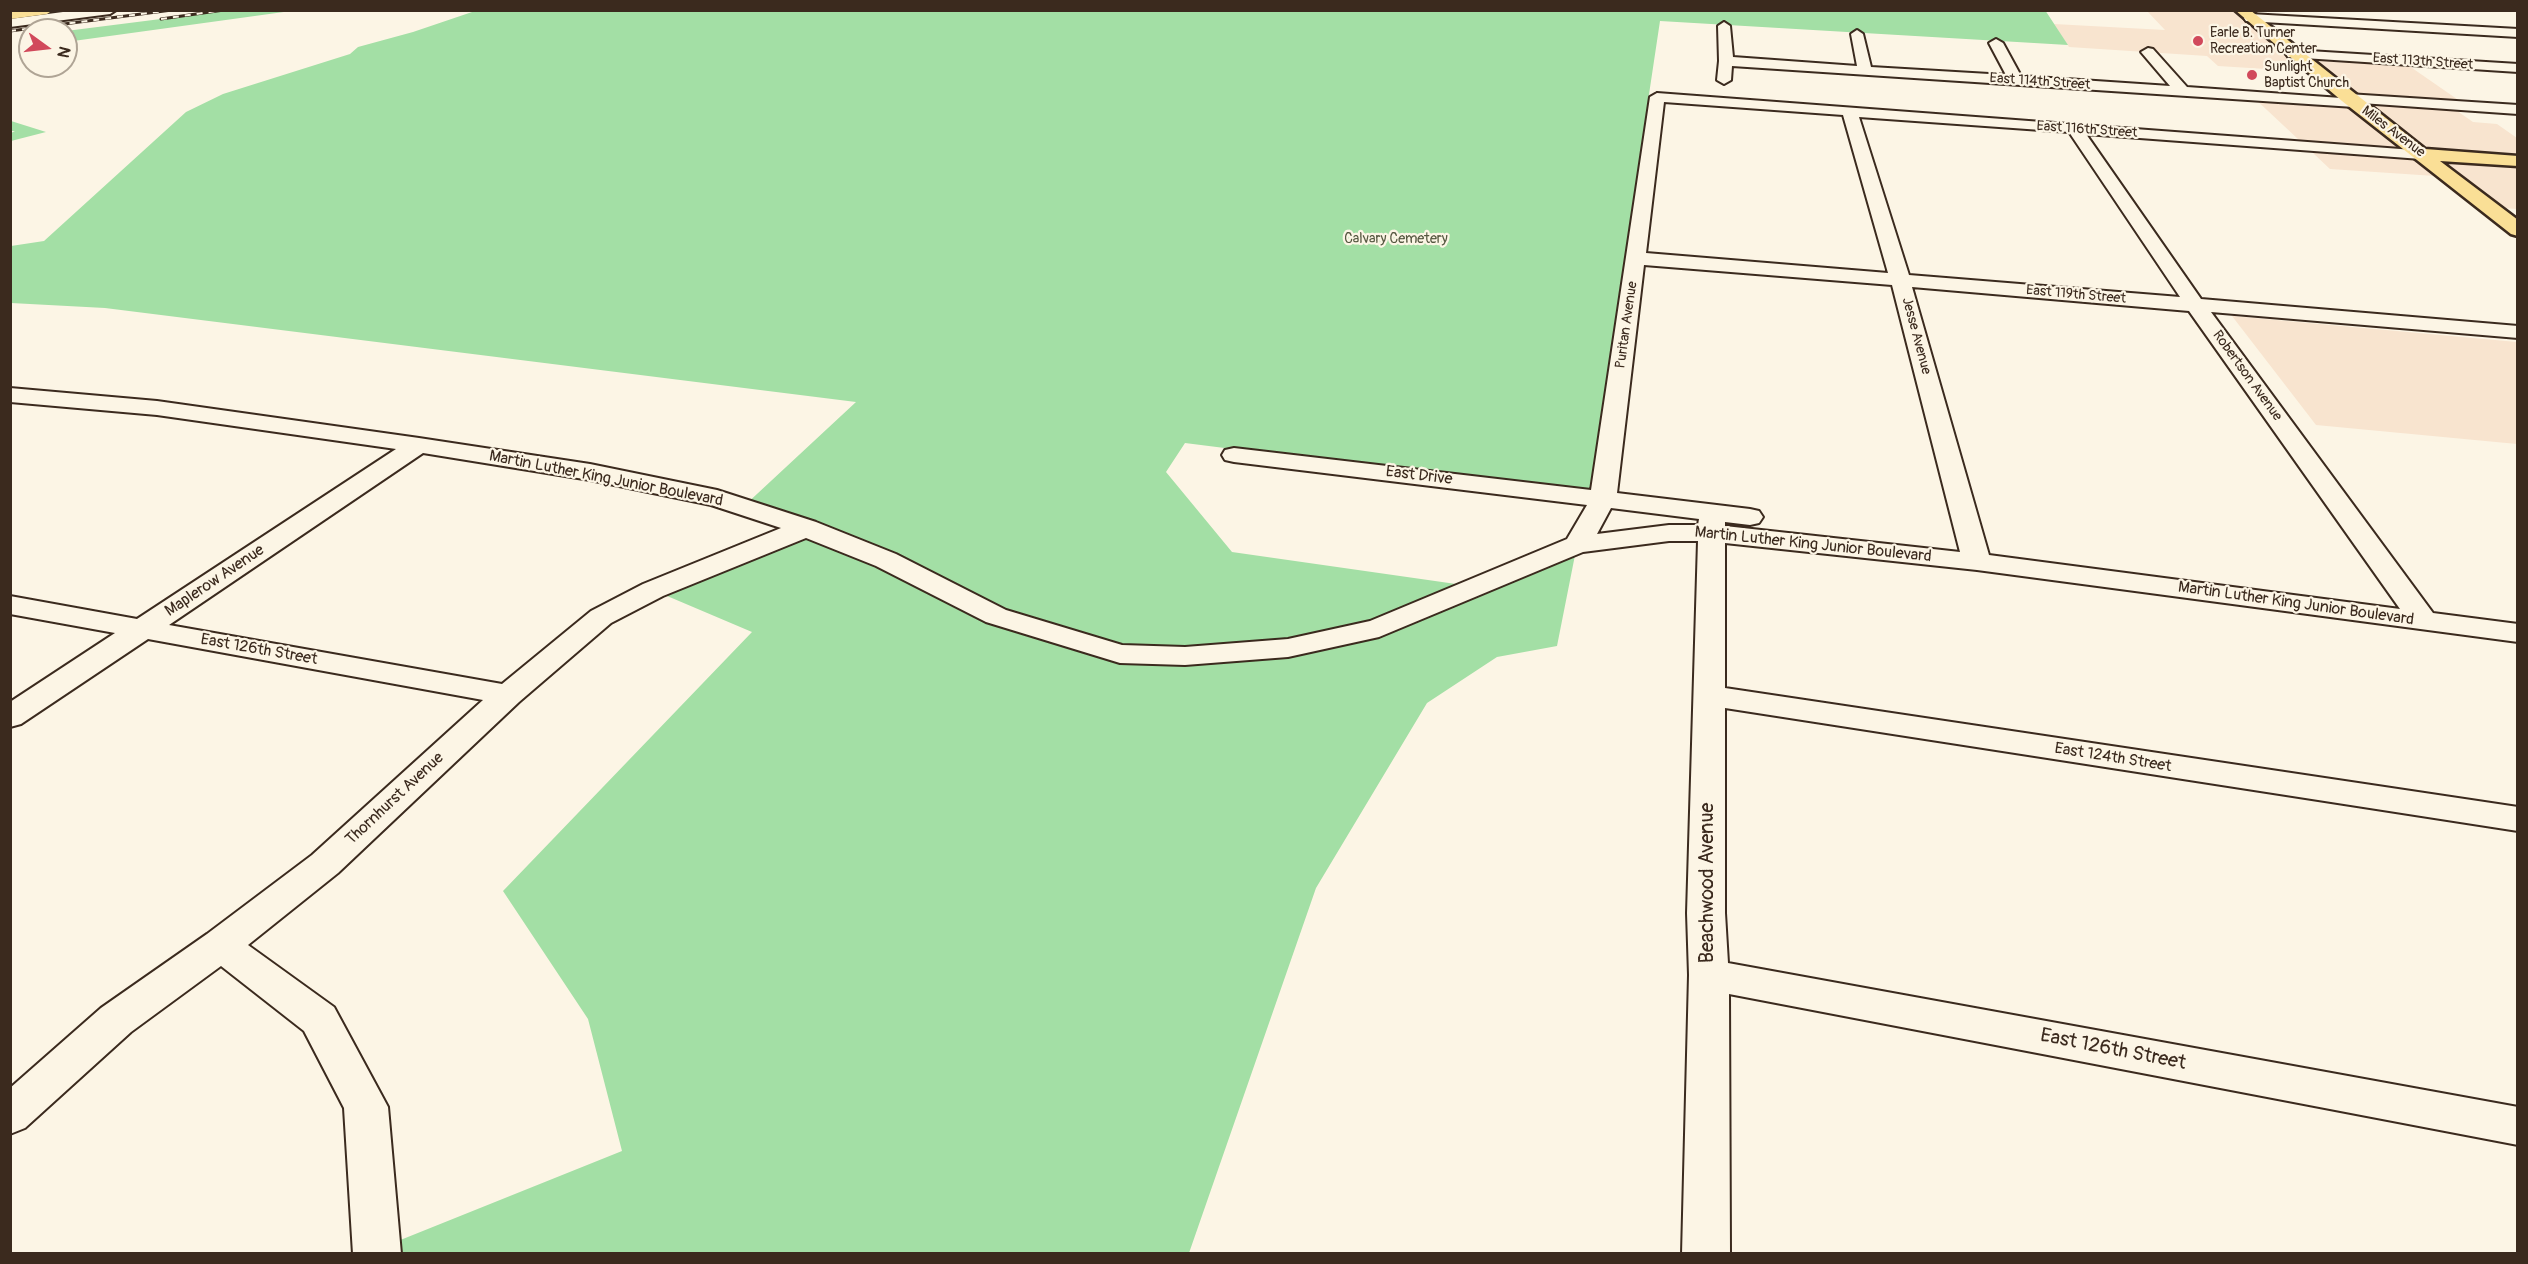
<!DOCTYPE html>
<html>
<head>
<meta charset="utf-8">
<style>
  body { margin:0 }
  #map { position:relative; width:2528px; height:1264px; overflow:hidden; background:#fcf5e5; font-family:Pangolin,sans-serif }
  canvas { display:block }
  .frame { position:absolute; inset:0; border:12px solid #3b2a1e; pointer-events:none }
  .north { position:absolute; left:18px; top:18px; width:60px; height:60px; box-sizing:border-box; background:#fcf5e5; border:2px solid #afa495; border-radius:50%; rotate:105deg; font-size:16px; font-weight:700; line-height:24px; text-align:center; color:#3b2a1e }
  .north::after { content:''; display:block; margin:auto; width:21px; height:27px; background:#d1495b; clip-path:polygon(50% 0,100% 100%,50% 72%,0 100%) }
</style>
</head>
<body>
<div id="map">
<canvas width="2528" height="1264"></canvas>
<div class="frame"></div>
<div class="north">N</div>
</div>
<script>
const ctx = document.querySelector('canvas').getContext('2d');
ctx.lineJoin = 'round';
function fill(path, color) {
  ctx.fillStyle = color;
  ctx.fill(path, 'evenodd');
}
function poly(rows) {
  const path = new Path2D();
  for (const r of rows) {
    path.moveTo(r[0], r[1]);
    for (let i = 2; i < r.length; i += 2) path.lineTo(r[i], r[i + 1]);
  }
  return path;
}
function trace(path, color, width, dash) {
  ctx.strokeStyle = color;
  ctx.lineWidth = width;
  ctx.lineCap = dash ? 'butt' : 'round';
  ctx.setLineDash(dash || []);
  ctx.stroke(path);
}
function label(font, color, halo, rows, align = 'center') {
  ctx.font = font + ' Pangolin,sans-serif';
  ctx.lineWidth = 4.5;
  ctx.setLineDash([]);
  ctx.textBaseline = 'middle';
  ctx.strokeStyle = halo;
  ctx.fillStyle = color;
  for (const [text, x, y, turn = 0] of rows) {
    ctx.save();
    ctx.translate(x, y);
    ctx.rotate((+turn || 0) * Math.PI / 180);
    ctx.textAlign = isNaN(turn) ? turn : align;
    if (halo) ctx.strokeText(text, 0, 0);
    ctx.fillText(text, 0, 0);
    ctx.restore();
  }
}
fill(poly([
  [2147,11,2241,11,2293,54,2402,61,2467,106,2450,106,2473,122,2497,124,2517,138,2517,209,2488,207,2450,177,2330,169,2252,96,2353,103,2314,72,2218,66,2207,56,2069,47,2054,24,2165,30],
  [2232,316,2517,342,2517,444,2316,425]
]), '#f8e4cf');
fill(poly([
  [2045,10,2068,45,1660,21,1589,494,1185,443,1166,472,1232,552,1477,587,1577,545,1557,646,1497,657,1427,703,1316,888,1189,1253,377,1253,378,1249,622,1151,588,1019,503,891,752,632,653,590,805,529,743,507,856,402,105,308,11,303,11,246,44,241,186,112,223,94,350,54,358,47,413,32,475,11],
  [224,11,291,11,66,42,66,31],
  [11,121,46,132,11,141,11,133,15,131,11,131]
]), '#a3dfa5');
const minor = poly([
  [78,10,116,10,110,14,10,27,10,19,78,10],
  [2250,14,2518,29,2518,37,2246,21,2244,18,2246,15,2250,14],
  [1724,22,1730,26,1733,57,1857,66,1851,34,1857,30,1863,34,1871,67,2006,75,1989,43,1996,39,2003,43,2021,76,2170,86,2141,52,2148,48,2153,49,2187,87,2341,98,2348,94,2518,105,2518,114,2361,103,2354,107,1732,66,1731,80,1724,84,1717,80,1719,61,1718,26,1724,22],
  [2293,50,2518,64,2518,72,2288,57,2286,54,2288,51,2293,50],
  [1657,93,2427,151,2429,154,2421,159,2086,134,2201,299,2518,326,2518,338,2211,312,2433,613,2518,624,2518,642,1977,570,1725,543,1725,688,2518,807,2518,831,1725,708,1725,913,1728,963,2518,1107,2518,1145,1729,994,1730,1254,1682,1254,1689,975,1687,913,1698,541,1669,541,1583,552,1379,637,1288,657,1185,665,1120,663,986,622,876,566,806,538,663,596,611,623,519,702,338,873,248,945,334,1007,381,1094,388,1107,401,1254,353,1254,344,1108,304,1031,221,966,131,1032,25,1128,10,1134,10,1088,101,1008,207,934,312,855,483,700,148,639,21,724,10,727,10,702,115,633,10,614,10,596,137,619,396,449,157,415,10,402,10,388,157,401,419,438,590,464,717,490,816,522,896,554,1006,610,1122,645,1185,647,1288,639,1370,621,1567,539,1587,505,1234,462,1225,460,1222,455,1225,450,1234,448,1591,490,1650,97,1657,93],
  [1664,102,1843,115,1888,273,1646,253,1664,102],
  [1859,117,2069,132,2180,297,1909,275,1859,117],
  [1644,265,1892,285,1960,552,1725,526,1725,522,1750,525,1759,523,1763,517,1759,511,1750,509,1617,493,1644,265],
  [1912,287,2189,311,2400,609,1989,555,1912,287],
  [423,453,590,480,711,505,781,528,643,584,591,611,502,684,169,625,423,453],
  [1611,508,1699,519,1698,525,1669,525,1597,534,1611,508]
]);
const major = poly([
  [53,10,47,14,10,19,10,11,53,10],
  [2235,10,2250,10,2425,149,2518,156,2518,166,2440,161,2518,220,2518,236,2511,234,2342,101,2235,10]
]);
trace(minor, '#3b2a1e', 4);
trace(major, '#3b2a1e', 5);
fill(minor, '#fcf5e5');
fill(major, '#fadf96');
const rail = poly([
  [161,19,224,10],
  [10,31,172,10]
]);
trace(rail, '#3b2a1e', 3);
trace(rail, '#fcf5e5', 2, [6]);
for (const [x, y, r, color] of [
  [2198,41,6,"#d1495b"],
  [2252,75,6,"#d1495b"]
]) {
  const dot = new Path2D();
  dot.arc(x, y, r, 0, 2 * Math.PI);
  ctx.fillStyle = color;
  ctx.fill(dot);
  trace(dot, '#fcf5e5', 2);
}
label('14px', '#3b2a1e', '#fcf5e5', [
  ["Earle B. Turner",2210,33],
  ["Recreation Center",2210,49],
  ["Sunlight",2264,67],
  ["Baptist Church",2264,83]
], 'left');
label('14px', '#3b2a1e', '#fcf5e5', [
  ["East 113th Street",2423,62,4],
  ["East 114th Street",2040,82,4],
  ["East 116th Street",2087,130,4],
  ["Miles Avenue",2393,132,37],
  ["East 119th Street",2076,295,5],
  ["Puritan Avenue",1627,325,-82],
  ["Jesse Avenue",1916,336,75],
  ["Robertson Avenue",2247,376,54]
]);
label('14px', '#555740', '#fcf5e5', [
  ["Calvary Cemetery",1396,239]
]);
label('16px', '#3b2a1e', '#fcf5e5', [
  ["East Drive",1419,476,7],
  ["Martin Luther King Junior Boulevard",606,479,11],
  ["Martin Luther King Junior Boulevard",1813,545,6],
  ["Maplerow Avenue",215,581,-34],
  ["Martin Luther King Junior Boulevard",2296,604,8],
  ["East 126th Street",259,650,10],
  ["East 124th Street",2113,758,9],
  ["Thornhurst Avenue",395,799,-43]
]);
label('20px', '#3b2a1e', '#fcf5e5', [
  ["Beachwood Avenue",1708,883,-90],
  ["East 126th Street",2113,1050,11]
]);
</script>
</body>
</html>
